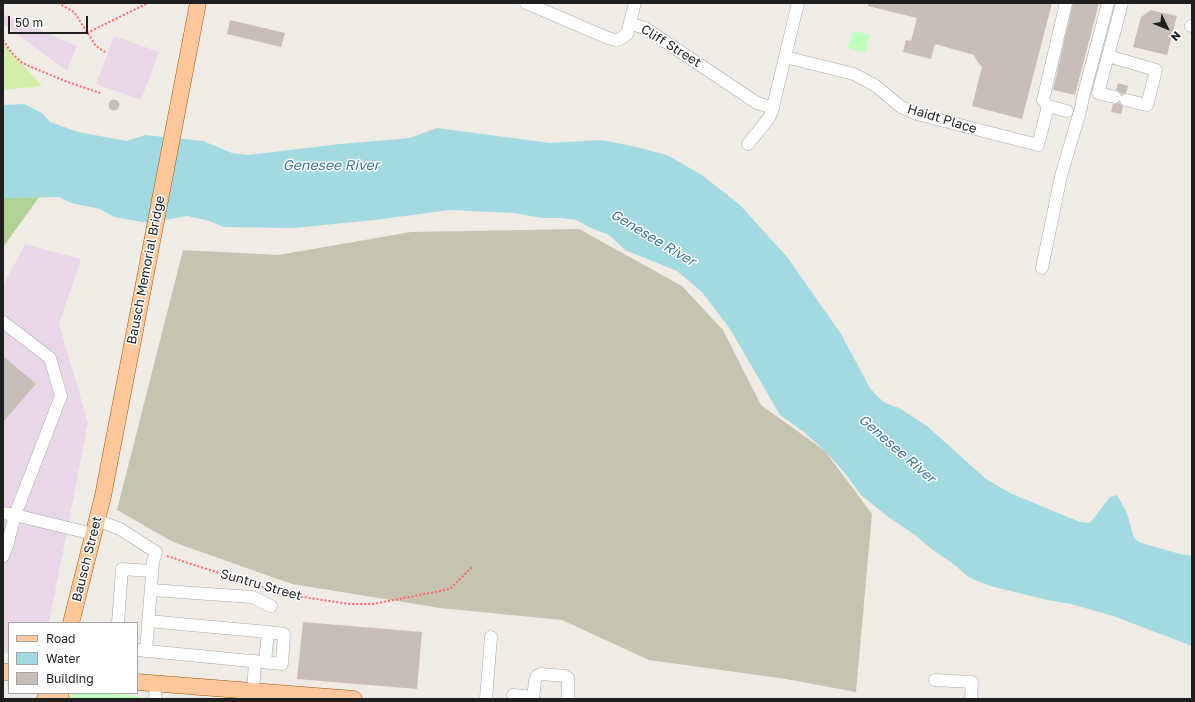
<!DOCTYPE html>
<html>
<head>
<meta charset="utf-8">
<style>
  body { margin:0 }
  #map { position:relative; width:1195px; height:702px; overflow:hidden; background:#f1ebe5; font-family:"Golos Text",sans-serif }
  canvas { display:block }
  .frame { position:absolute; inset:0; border:4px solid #1f1f1f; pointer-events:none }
  .legend { position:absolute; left:8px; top:622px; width:130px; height:72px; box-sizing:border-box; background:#fff; border:1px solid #a5a5a5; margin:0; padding:5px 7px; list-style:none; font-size:12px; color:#1f1f1f }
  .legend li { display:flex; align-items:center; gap:8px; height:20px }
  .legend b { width:20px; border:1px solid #a5a5a5 }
  .north { position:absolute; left:1147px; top:8px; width:40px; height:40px; -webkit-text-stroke:3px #fff; paint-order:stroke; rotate:133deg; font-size:11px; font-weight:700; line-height:16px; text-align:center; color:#1f1f1f }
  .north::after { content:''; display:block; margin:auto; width:14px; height:18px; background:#1f1f1f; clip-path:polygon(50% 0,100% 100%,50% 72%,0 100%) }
  .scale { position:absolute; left:8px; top:16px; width:80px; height:18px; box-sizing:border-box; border:2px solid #1f1f1f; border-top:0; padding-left:5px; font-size:12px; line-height:14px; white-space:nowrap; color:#1f1f1f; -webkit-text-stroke:3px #fff; paint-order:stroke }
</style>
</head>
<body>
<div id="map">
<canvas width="1195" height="702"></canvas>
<div class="frame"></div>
<ul class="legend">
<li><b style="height:5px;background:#ffc89c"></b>Road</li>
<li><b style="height:11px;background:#a3dae1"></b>Water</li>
<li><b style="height:11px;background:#c9bdb8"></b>Building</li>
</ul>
<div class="north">N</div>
<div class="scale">50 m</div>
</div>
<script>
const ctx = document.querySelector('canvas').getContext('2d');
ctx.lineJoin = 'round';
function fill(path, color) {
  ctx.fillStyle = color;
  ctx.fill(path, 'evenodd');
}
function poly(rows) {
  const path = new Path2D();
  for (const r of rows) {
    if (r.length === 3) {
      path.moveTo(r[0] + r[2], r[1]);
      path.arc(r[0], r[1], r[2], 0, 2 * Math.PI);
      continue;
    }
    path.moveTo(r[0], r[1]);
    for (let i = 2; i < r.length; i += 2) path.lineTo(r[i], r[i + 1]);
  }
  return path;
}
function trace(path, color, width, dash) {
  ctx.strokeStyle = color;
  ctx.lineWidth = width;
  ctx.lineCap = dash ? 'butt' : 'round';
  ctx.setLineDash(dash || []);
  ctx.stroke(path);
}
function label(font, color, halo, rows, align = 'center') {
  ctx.font = font + ' "Golos Text",sans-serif';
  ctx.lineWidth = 3;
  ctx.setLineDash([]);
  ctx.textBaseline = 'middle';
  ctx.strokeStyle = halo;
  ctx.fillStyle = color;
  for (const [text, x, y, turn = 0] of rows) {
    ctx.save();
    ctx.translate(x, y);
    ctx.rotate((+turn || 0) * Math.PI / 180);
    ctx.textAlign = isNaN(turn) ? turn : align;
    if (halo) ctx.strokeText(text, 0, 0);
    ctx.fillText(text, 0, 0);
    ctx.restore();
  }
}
fill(poly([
  [3,14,77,46,67,71,3,24],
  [114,36,159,52,141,100,96,84],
  [25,244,81,259,59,324,88,423,49,623,9,623,9,653,3,653,3,286]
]), '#ead6e9');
fill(poly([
  [579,229,682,286,723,330,761,405,825,451,872,514,856,692,786,679,649,660,562,620,440,608,292,584,173,542,117,510,183,250,278,255,411,232]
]), '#c6c3b0');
fill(poly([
  [3,42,11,52,42,86,3,90]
]), '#d3eea8');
fill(poly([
  [39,197,4,246,3,254,3,198,14,198]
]), '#b0d297');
fill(poly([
  [853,31,870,35,865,53,848,48],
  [79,693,102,693,138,696,144,699,55,699]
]), '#c2fdc0');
fill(poly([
  [24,104,42,113,50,122,78,132,127,141,145,135,203,141,232,153,248,155,340,144,410,138,437,128,550,143,601,140,632,146,667,155,702,175,740,205,788,258,841,334,870,388,878,397,885,403,899,408,927,426,986,479,1012,494,1080,522,1090,523,1110,497,1117,495,1127,513,1134,538,1141,543,1180,554,1192,556,1192,646,1113,616,1071,604,1047,600,990,586,968,577,956,566,930,548,915,535,887,516,861,495,844,472,825,451,804,432,780,415,730,329,702,292,677,271,625,250,609,235,591,228,576,220,561,218,542,218,514,213,449,210,375,220,294,228,224,227,206,220,187,216,148,223,114,217,100,209,71,203,59,197,3,198,3,105]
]), '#a3dae1');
fill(poly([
  [868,3,1052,3,1022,119,972,106,982,67,977,61,974,55,935,44,931,59,903,52,906,40,911,41,917,18,868,6],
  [1073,3,1099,3,1075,95,1053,90],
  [1151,10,1177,16,1167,55,1133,47,1141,17],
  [230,20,285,33,281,47,227,34],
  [1118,83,1128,86,1126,93,1122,94,1116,90],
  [114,105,5.5],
  [1119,103,1123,106,1121,114,1111,112,1113,104],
  [3,356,36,384,3,422],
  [303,622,422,632,417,689,297,679]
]), '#c9bdb8');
const minor = poly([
  [526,3,608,38,615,40,620,39,627,34,635,3],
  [1122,3,1108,56,1156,70,1147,105,1126,100],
  [631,24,645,28,757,103,773,108],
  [1191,26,1192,26],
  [1108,56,1098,93,1115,97],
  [785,57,854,74,876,86,901,107,917,114,1038,145,1048,106,1043,100,1066,3],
  [1048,106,1067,111],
  [748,144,769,118,772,111,798,3],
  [1042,268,1061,176,1081,108,1083,97,1108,3],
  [3,322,50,358,61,396,15,515,3,513],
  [97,520,120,529,156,552,153,562,146,651],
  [3,556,7,546,15,515,93,534],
  [151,590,252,597,271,606],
  [148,621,268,632,265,662],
  [118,623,122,569,152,571],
  [137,650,282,664,284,634,268,632],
  [935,680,972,682,971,699],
  [253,692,255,661],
  [513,695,533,697],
  [155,699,156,684],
  [486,699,491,637],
  [533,699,535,681,537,676,541,674,565,676,568,678,568,699]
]);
const major = poly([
  [71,623,103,496,198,3],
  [3,672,9,672],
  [137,682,354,699],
  [60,693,61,699],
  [45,699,48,693]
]);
trace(minor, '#a6a6a6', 13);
trace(major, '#9b5400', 17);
trace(poly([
  [58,3,74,12,96,46,105,52],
  [87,33,148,3],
  [3,40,11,52,21,62,29,66,65,81,100,93],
  [167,556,283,594,349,604,373,604,450,589,473,566]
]), '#ff686b', 2, [2, 2]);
trace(minor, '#fff', 12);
trace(major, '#ffc89c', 16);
label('13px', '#1f1f1f', '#fff', [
  ["Cliff Street",671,46,32],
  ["Haidt Place",942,119,17],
  ["Bausch Memorial Bridge",146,270,-79],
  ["Bausch Street",87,559,-76],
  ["Suntru Street",261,585,16]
]);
label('italic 14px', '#3d799c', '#fff', [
  ["Genesee River",331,166],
  ["Genesee River",653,238,31],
  ["Genesee River",897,449,41]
]);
</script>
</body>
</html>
